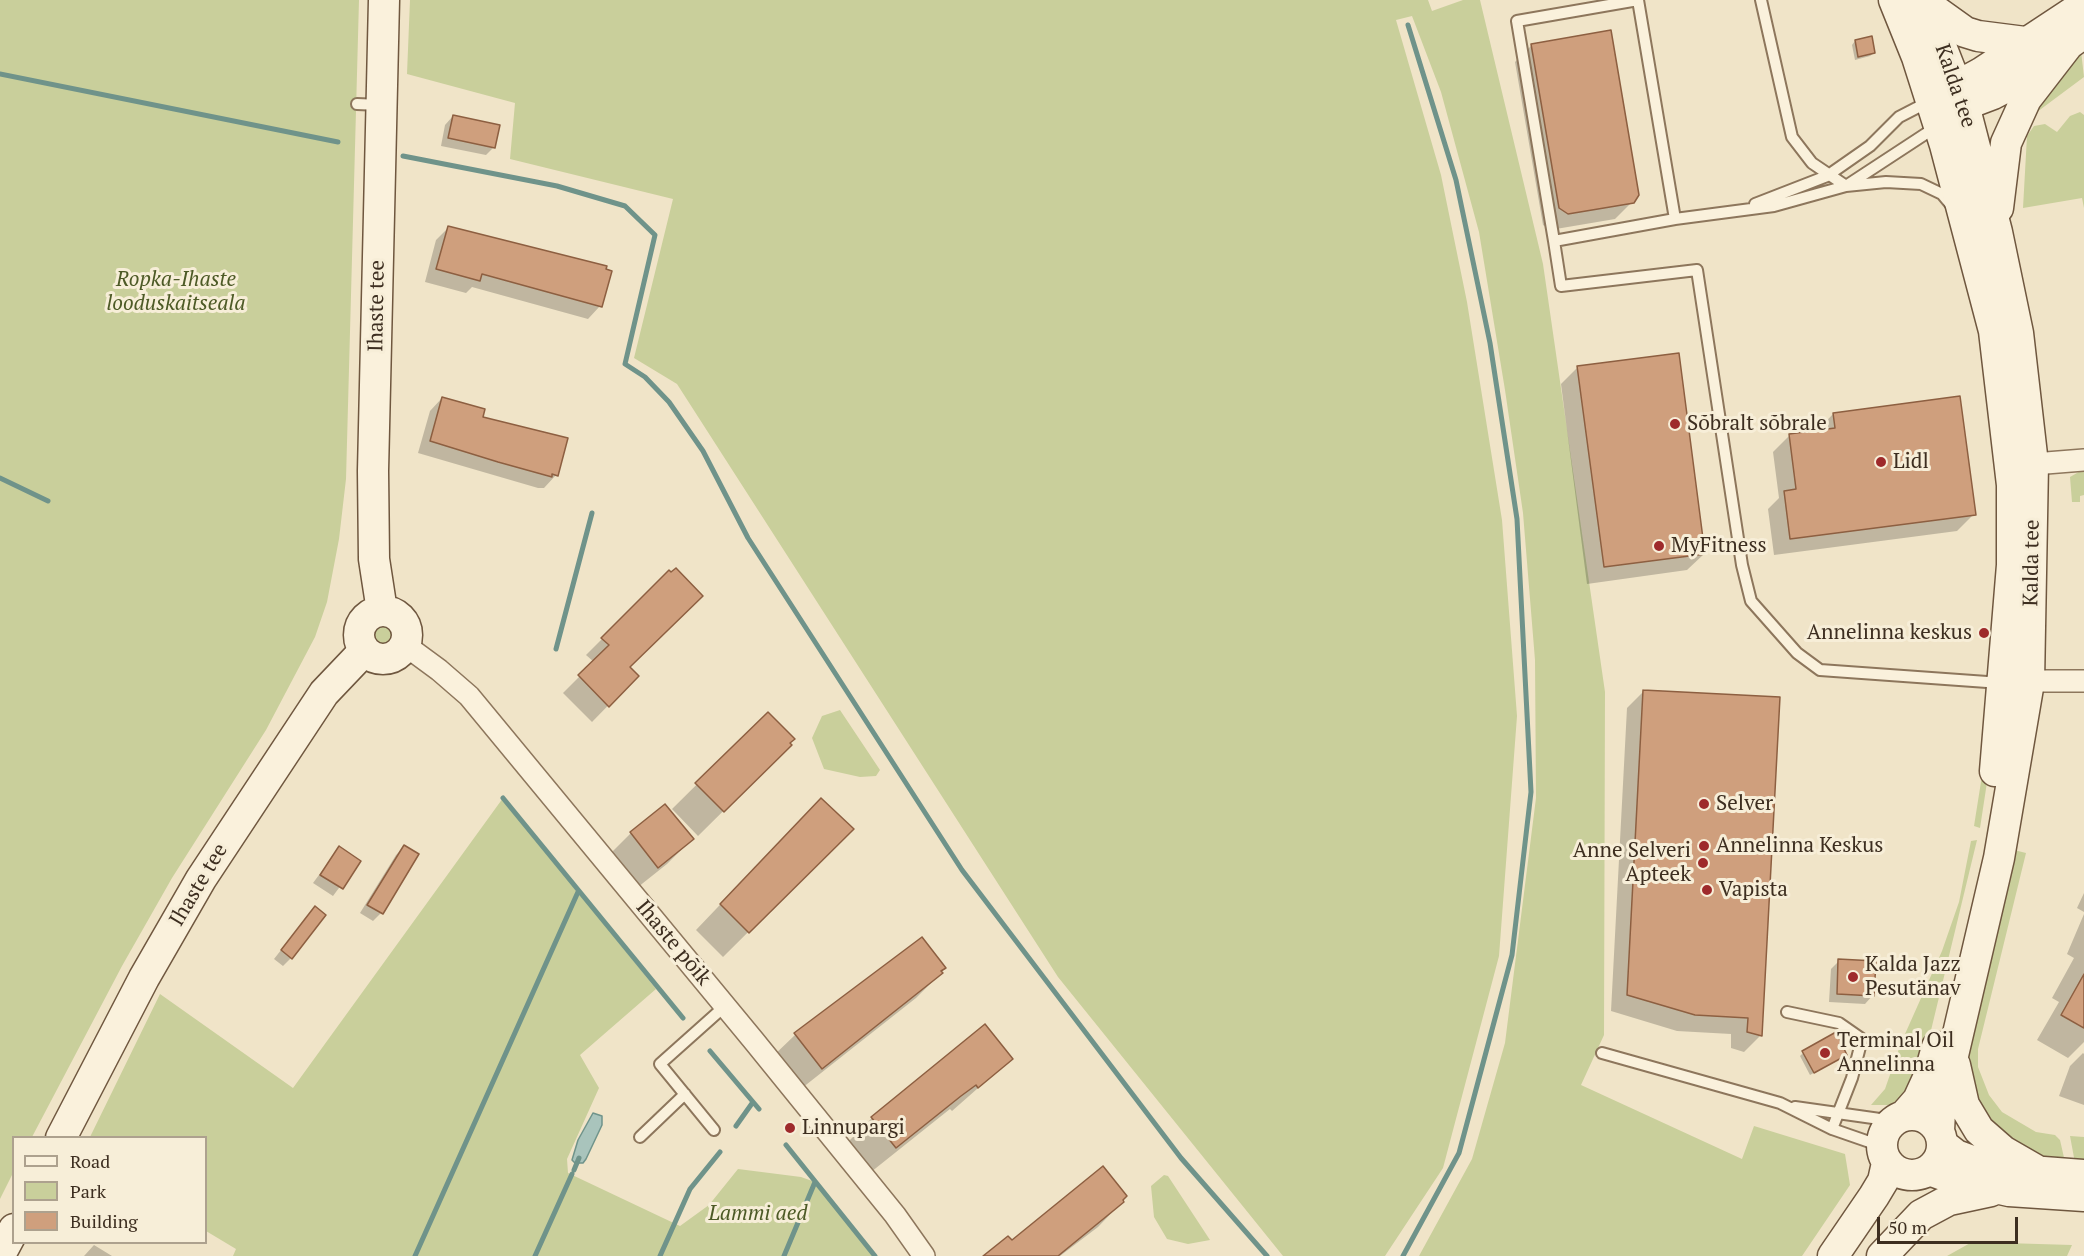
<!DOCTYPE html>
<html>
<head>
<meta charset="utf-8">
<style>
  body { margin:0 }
  #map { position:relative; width:2084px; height:1256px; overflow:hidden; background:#f0e4c8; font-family:"PT Serif",serif }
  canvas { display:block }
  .legend { position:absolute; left:12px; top:1136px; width:195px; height:108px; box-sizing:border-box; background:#f7eed8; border:2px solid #ada18e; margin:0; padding:8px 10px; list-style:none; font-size:18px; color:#3d2e20 }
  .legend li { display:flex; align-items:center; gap:12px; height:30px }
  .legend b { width:30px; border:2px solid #ada18e }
  .scale { position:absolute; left:1877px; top:1217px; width:141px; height:27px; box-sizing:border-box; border:3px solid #3d2e20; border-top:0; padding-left:8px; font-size:18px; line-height:21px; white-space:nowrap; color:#3d2e20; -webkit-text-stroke:4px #f7eed8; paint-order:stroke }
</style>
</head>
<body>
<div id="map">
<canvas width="2084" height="1256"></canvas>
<ul class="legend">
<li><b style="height:8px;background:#faf1dc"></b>Road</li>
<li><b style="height:16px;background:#c9cf9b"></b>Park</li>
<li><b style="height:16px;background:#cf9f7d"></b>Building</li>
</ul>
<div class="scale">50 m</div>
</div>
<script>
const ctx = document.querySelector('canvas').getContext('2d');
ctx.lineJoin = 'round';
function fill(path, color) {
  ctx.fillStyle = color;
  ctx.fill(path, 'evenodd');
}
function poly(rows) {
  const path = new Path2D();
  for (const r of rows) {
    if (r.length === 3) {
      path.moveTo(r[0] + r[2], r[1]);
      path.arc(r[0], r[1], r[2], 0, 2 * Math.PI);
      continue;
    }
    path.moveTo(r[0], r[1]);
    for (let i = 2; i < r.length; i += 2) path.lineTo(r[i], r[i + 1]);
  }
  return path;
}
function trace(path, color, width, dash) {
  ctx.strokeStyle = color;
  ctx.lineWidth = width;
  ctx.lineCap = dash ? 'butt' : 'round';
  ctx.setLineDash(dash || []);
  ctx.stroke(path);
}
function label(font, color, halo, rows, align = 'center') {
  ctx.font = font + ' "PT Serif",serif';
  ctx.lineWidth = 6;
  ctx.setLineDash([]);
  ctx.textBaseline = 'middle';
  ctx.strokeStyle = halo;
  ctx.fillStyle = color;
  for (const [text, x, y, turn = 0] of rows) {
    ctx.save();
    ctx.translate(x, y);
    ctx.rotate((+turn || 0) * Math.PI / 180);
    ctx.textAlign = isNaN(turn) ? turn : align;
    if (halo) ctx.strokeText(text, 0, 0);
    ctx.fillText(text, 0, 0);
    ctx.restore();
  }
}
fill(poly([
  [0,0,359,0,346,479,339,539,327,602,315,637,266,730,172,878,122,966,32,1137,14,1138,13,1173,0,1199],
  [410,0,1428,0,1432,11,1463,0,1480,0,1543,264,1605,692,1604,1035,1581,1085,1742,1159,1754,1126,1845,1154,1850,1185,1802,1256,1419,1256,1472,1159,1505,1043,1536,798,1535,660,1523,513,1505,390,1479,232,1441,92,1412,16,1396,20,1441,175,1467,302,1502,520,1517,716,1499,956,1443,1168,1385,1256,1283,1256,1058,977,677,384,634,358,673,199,510,159,515,103,407,74],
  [2081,51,2084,77,2037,112,2032,112],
  [2080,112,2084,115,2084,208,2082,198,2023,208,2027,136,2034,126,2045,124,2057,132,2070,116],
  [2084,469,2084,495,2080,496,2080,502,2072,502,2070,477],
  [384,635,18],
  [840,710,880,770,876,776,860,777,824,769,812,738,822,716],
  [1993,743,1980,828,1974,826,1987,744],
  [503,798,656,989,580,1055,599,1088,567,1159,568,1173,680,1226,709,1205,738,1169,801,1177,815,1182,875,1256,233,1256,236,1249,206,1231,206,1138,90,1137,160,994,293,1088],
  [1977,840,1926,1051,1911,1089,1894,1105,1871,1105,1885,1089,1901,1043,1942,951,1959,902,1971,841],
  [2010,849,2026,853,1978,1049,1978,1067,1989,1095,2002,1112,2036,1132,2055,1135,2060,1140,2065,1162,2024,1153,1972,1103,1962,1065],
  [2070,1136,2084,1137,2084,1164,2075,1163],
  [1164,1175,1168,1176,1210,1240,1188,1244,1167,1239,1154,1217,1151,1186],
  [1972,1242,2072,1245,2067,1256,1947,1256]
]), '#c9cf9b');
const water = poly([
  [593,1113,602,1116,602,1125,586,1159,583,1163,575,1163,572,1160,578,1140,593,1113]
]);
fill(water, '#a9c4bc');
trace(water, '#6f938a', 1.5);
fill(poly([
  [1855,41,1874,53,1870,56,1855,60,1852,45],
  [1532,45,1632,202,1615,219,1550,230,1543,225,1515,62],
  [453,116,494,147,486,155,441,146,445,125],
  [449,227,600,306,588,319,472,287,466,293,425,282,436,240],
  [1578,367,1704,554,1687,570,1587,584,1561,384],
  [442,398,481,418,556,475,544,488,538,488,418,453,430,411],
  [1833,414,1974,514,1957,531,1774,555,1768,509,1779,498,1773,452,1790,435,1816,432],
  [669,572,628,667,637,676,592,722,563,693,594,662,586,655],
  [1644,691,1761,1035,1744,1052,1731,1048,1731,1034,1677,1031,1611,1011,1627,708],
  [768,714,790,745,698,836,672,809],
  [665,806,692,839,667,864,633,891,606,858,631,833],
  [797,824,852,829,723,957,696,930],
  [404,847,381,913,373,921,360,913,396,855],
  [339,848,359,861,333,896,313,883],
  [2084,893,2084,912,2077,908],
  [2084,914,2084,1042,2068,1058,2037,1040,2059,1002,2052,998,2074,958,2067,954],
  [307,917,291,958,283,966,274,959],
  [922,939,941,973,916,998,797,1092,770,1059,795,1035],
  [1839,961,1873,995,1865,1004,1829,1002,1831,969],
  [984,1026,1011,1059,952,1111,950,1109,871,1172,847,1143,872,1118],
  [1803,1053,1845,1055,1810,1075,1800,1056],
  [2083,1053,2084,1054,2084,1105,2059,1096,2070,1066],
  [1122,1202,1098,1227,1060,1256,986,1256,1012,1242],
  [94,1245,112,1256,84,1256]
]), '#0003');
trace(poly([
  [0,74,338,142],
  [403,156,557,186,625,206,655,235,625,364,645,377,669,402,703,451,748,538,962,870,1181,1158,1267,1256],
  [0,478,48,501],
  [556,649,592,513],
  [503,798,683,1018],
  [710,1051,759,1109],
  [736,1126,753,1102],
  [786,1145,875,1256],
  [574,1170,579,1158],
  [415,1256,578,892],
  [535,1256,572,1174],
  [660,1256,690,1189,720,1152],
  [784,1256,815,1182],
  [1403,1256,1459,1153,1512,955,1531,792,1517,519,1490,343,1456,180,1408,25]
]), '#6f938a', 5);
const building = poly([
  [1611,30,1639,195,1634,203,1568,214,1559,208,1531,44,1611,30],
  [1872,36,1875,53,1858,57,1855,40,1872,36],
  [453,115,500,125,495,148,448,138,453,115],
  [448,226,607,266,606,269,612,271,602,307,482,274,480,281,436,269,448,226],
  [1679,353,1705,554,1604,567,1577,366,1679,353],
  [1960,396,1976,515,1790,539,1784,491,1796,489,1789,434,1835,428,1833,413,1960,396],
  [442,397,485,409,483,417,568,438,558,476,552,474,552,477,498,462,430,441,442,397],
  [676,568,703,596,630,667,639,676,609,707,578,675,609,645,601,638,669,570,671,572,676,568],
  [1643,690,1780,697,1762,1036,1747,1032,1748,1018,1695,1015,1627,995,1643,690],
  [768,712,795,739,790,743,792,745,724,812,695,783,768,712],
  [821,798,854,829,749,933,720,904,821,798],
  [665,804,694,839,658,868,630,832,665,804],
  [404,845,419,854,383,914,367,905,404,845],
  [339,846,361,861,343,889,320,875,339,846],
  [315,906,326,915,292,959,281,950,315,906],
  [922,937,946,968,941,971,943,973,822,1069,794,1033,922,937],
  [1838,959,1876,961,1874,996,1837,994,1838,959],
  [2084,974,2084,1028,2061,1015,2084,974],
  [985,1024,1013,1059,978,1088,976,1085,961,1096,896,1148,871,1117,985,1024],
  [1836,1032,1847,1055,1814,1073,1802,1051,1836,1032],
  [1103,1166,1127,1196,1123,1200,1124,1202,1058,1256,983,1256,1008,1236,1012,1240,1103,1166]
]);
fill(building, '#cf9f7d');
trace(building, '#8d5f41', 1.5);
const lane = poly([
  [1761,0,1792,137,1812,163,1846,186],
  [357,104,380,105],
  [1849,184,1936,127],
  [1755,204,1827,176,1870,146,1899,117,1930,101],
  [1675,219,1554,241,1517,21,1638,0,1675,219,1774,206,1846,186,1886,182,1921,184,1942,194,1952,206],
  [1554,241,1561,286,1697,270,1742,565,1751,601,1797,653,1820,670,1987,682,2001,680],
  [1787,1012,1839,1023,1862,1039,1852,1078,1832,1129],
  [1602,1053,1780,1103,1832,1129,1881,1146],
  [1795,1107,1894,1121],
  [714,1130,660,1064,725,1006],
  [640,1137,685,1094]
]);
const street = poly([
  [2021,465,2084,460],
  [405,645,439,670,469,696,754,1041,895,1215,924,1256],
  [2017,681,2084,681]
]);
const secondary = poly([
  [1894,0,1917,57,1945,145,1994,331,2012,485,2012,565,1995,771],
  [1923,0,1964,105,1997,232,2018,333,2033,464,2029,682,1999,858,1940,1111,1939,1131],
  [1926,4,1965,32,1978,36,2025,42],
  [1939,96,1981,73,2084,5],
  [1945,104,1964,105,1993,94,2012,84,2084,33],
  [1998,208,2006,143,2026,99,2067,46],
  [383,635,24],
  [382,611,374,559,373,471,384,0],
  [1955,1065,1964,1105,1979,1130,2003,1151,2036,1170],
  [1912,1145,30],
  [1904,1116,1918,1100,1929,1076,1937,1047],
  [61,1138,144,978,201,879,324,693,364,651],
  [1942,1144,1956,1155,1991,1168,2084,1175],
  [1929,1170,1951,1178,2009,1191,2084,1196],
  [0,1255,14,1229],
  [1833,1256,1874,1196,1883,1181,1887,1163],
  [1882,1256,1921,1215,1949,1200,1991,1191]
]);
trace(lane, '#8d765c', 14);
trace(street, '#8d765c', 24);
trace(secondary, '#6f573f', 33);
trace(lane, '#faf1dc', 10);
trace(street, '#faf1dc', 21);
trace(secondary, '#faf1dc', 30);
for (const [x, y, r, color] of [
  [1675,424,6,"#9e2a2b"],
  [1881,462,6,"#9e2a2b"],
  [1659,546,6,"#9e2a2b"],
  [1984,633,6,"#9e2a2b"],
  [1704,804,6,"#9e2a2b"],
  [1704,846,6,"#9e2a2b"],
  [1703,863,6,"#9e2a2b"],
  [1707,890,6,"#9e2a2b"],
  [1853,977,6,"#9e2a2b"],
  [1825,1053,6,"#9e2a2b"],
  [790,1128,6,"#9e2a2b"]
]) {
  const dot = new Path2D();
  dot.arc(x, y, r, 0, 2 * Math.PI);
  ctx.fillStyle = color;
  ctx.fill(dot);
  trace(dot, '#f7eed8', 2);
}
label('21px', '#3d2e20', '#f7eed8', [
  ["Kalda tee",1955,86,71],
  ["Ihaste tee",377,306,-89],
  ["Kalda tee",2032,563,-89],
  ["Ihaste tee",199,885,-59],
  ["Ihaste põik",673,943,50]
]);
label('italic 21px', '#4d5a26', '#f7eed8', [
  ["Ropka-Ihaste",176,280],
  ["looduskaitseala",176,304],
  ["Lammi aed",758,1214]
]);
label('21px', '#3d2e20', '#f7eed8', [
  ["Sõbralt sõbrale",1687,424],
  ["Lidl",1893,462],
  ["MyFitness",1671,546],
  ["Annelinna keskus",1972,633,"right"],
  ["Selver",1716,804],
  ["Annelinna Keskus",1716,846],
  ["Anne Selveri",1691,851,"right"],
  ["Apteek",1691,875,"right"],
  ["Vapista",1719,890],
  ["Kalda Jazz",1865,965],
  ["Pesutänav",1865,989],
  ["Terminal Oil",1837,1041],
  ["Annelinna",1837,1065],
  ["Linnupargi",802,1128]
], 'left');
</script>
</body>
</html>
